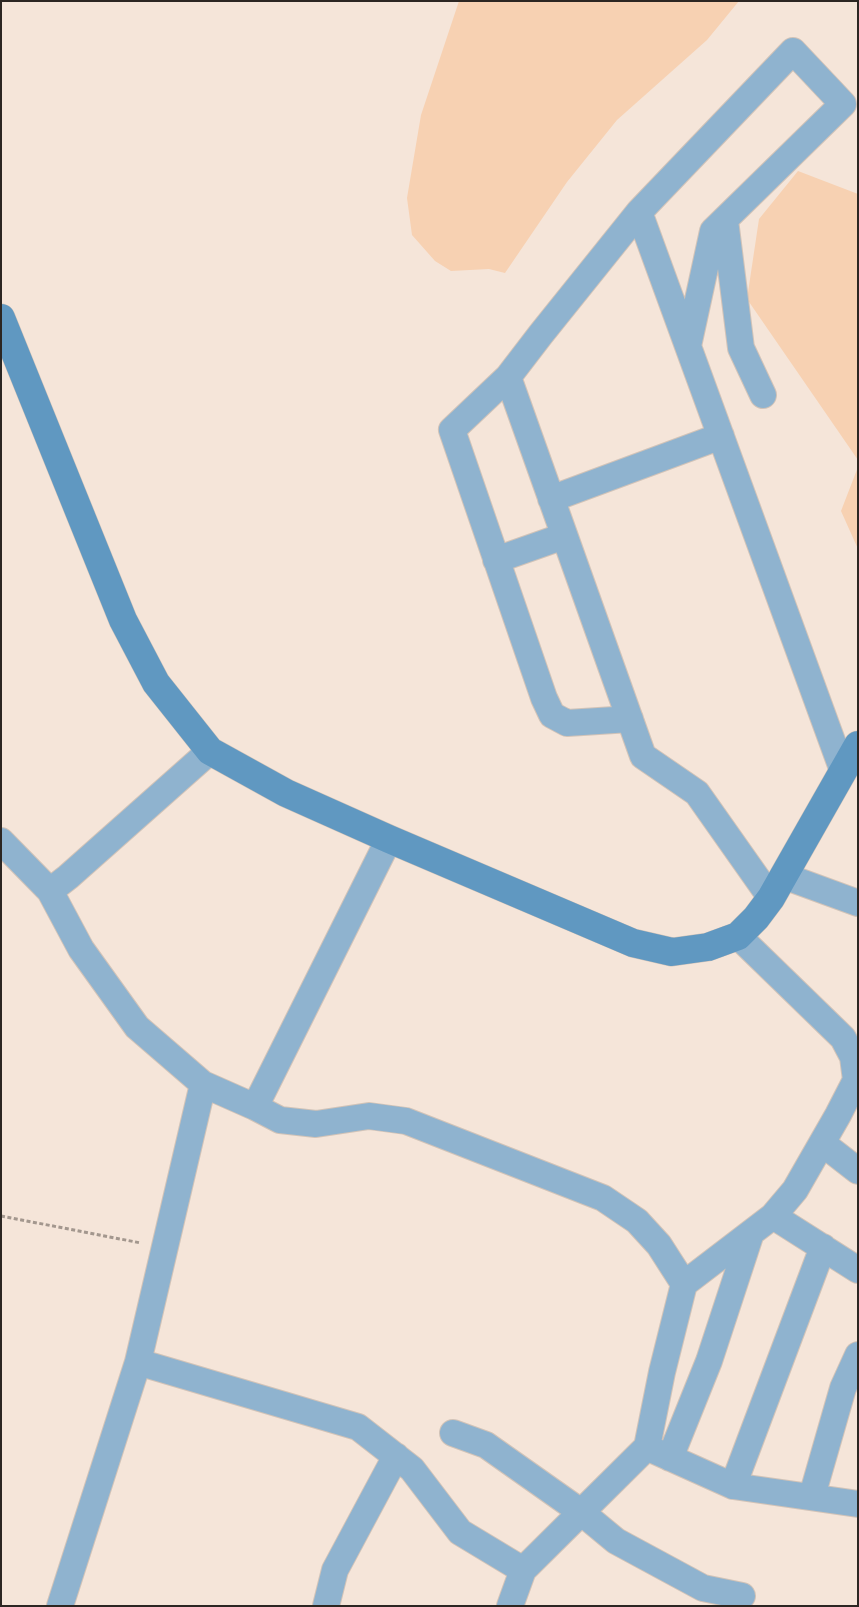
<!DOCTYPE html>
<html>
<head>
<meta charset="utf-8">
<style>
  body { margin:0 }
  #map { position:relative; width:859px; height:1607px; overflow:hidden; background:#f5e5d9; font-family:"Alegreya Sans",sans-serif }
  canvas { display:block }
  .frame { position:absolute; inset:0; border:2px solid #2c2622; pointer-events:none }
</style>
</head>
<body>
<div id="map">
<canvas width="859" height="1607"></canvas>
<div class="frame"></div>
</div>
<script>
const ctx = document.querySelector('canvas').getContext('2d');
ctx.lineJoin = 'round';
function fill(path, color) {
  ctx.fillStyle = color;
  ctx.fill(path, 'evenodd');
}
function poly(rows) {
  const path = new Path2D();
  for (const r of rows) {
    path.moveTo(r[0], r[1]);
    for (let i = 2; i < r.length; i += 2) path.lineTo(r[i], r[i + 1]);
  }
  return path;
}
function trace(path, color, width, dash) {
  ctx.strokeStyle = color;
  ctx.lineWidth = width;
  ctx.lineCap = dash ? 'butt' : 'round';
  ctx.setLineDash(dash || []);
  ctx.stroke(path);
}
fill(poly([
  [459,1,739,1,707,40,617,120,567,182,505,273,489,269,451,271,435,261,412,235,407,198,421,115],
  [798,171,858,194,858,460,747,299,759,219],
  [858,467,858,549,841,511]
]), '#f7d1b2');
const street = poly([
  [639,212,793,51,843,104,713,231,688,346],
  [725,220,741,348,763,395],
  [508,377,452,430,544,698,552,715,567,723,630,719],
  [551,499,721,436],
  [496,560,564,536],
  [1,841,50,891,81,949,137,1027,203,1084,255,1107,280,1120,316,1124,369,1116,406,1121,603,1198,637,1221,659,1245,684,1284],
  [784,876,858,903],
  [50,891,68,877,210,751],
  [771,898,697,793,643,756,508,377,541,334,639,212,843,771],
  [255,1107,389,839],
  [822,1143,858,1171],
  [773,1216,858,1270],
  [138,1362,358,1427,412,1469,460,1532,523,1570],
  [453,1433,486,1445,581,1512,616,1541,703,1588,742,1596],
  [655,1451,733,1486,858,1504],
  [670,1458,709,1361,751,1233],
  [733,1486,823,1247],
  [812,1496,843,1388,858,1355],
  [60,1606,138,1362,203,1084],
  [326,1606,335,1570,396,1456],
  [510,1606,523,1570,647,1447,662,1372,684,1284,773,1216,795,1190,838,1115,856,1080,853,1057,843,1038,738,936]
]);
const secondary = poly([
  [1,318,123,620,156,683,210,751,286,793,389,839,633,943,672,952,708,947,738,936,756,918,771,898,858,745]
]);
trace(street, '#d1c3b8', 28);
trace(secondary, '#d1c3b8', 29);
trace(poly([
  [1,1216,141,1243]
]), '#a3978e', 3, [4, 2.5]);
trace(street, '#8fb3cf', 26);
trace(secondary, '#6098c1', 28);
</script>
</body>
</html>
